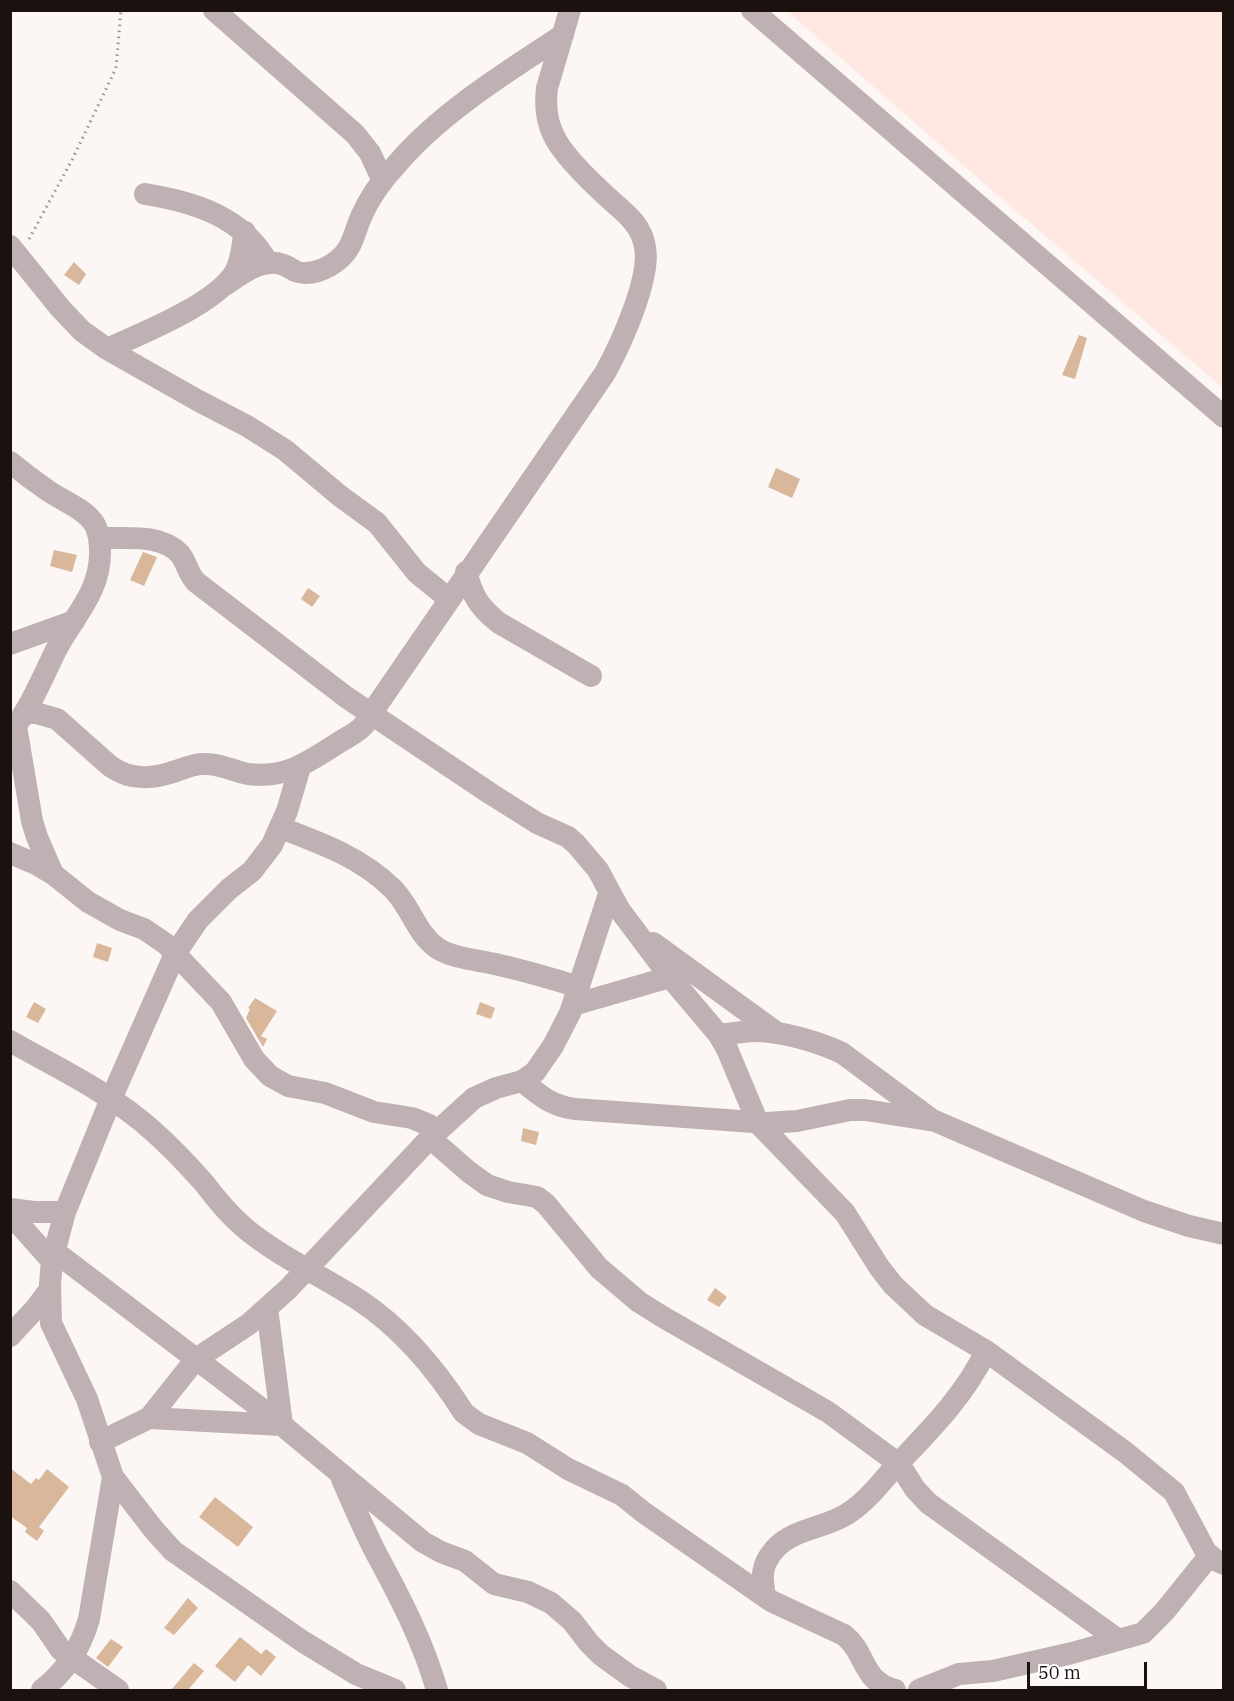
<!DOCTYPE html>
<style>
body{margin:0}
#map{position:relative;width:1234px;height:1701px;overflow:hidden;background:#fcf6f4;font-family:"IBM Plex Serif",serif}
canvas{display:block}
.frame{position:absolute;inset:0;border:12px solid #1b120f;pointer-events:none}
.scale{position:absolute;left:1027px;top:1662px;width:120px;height:27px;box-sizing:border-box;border:3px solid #1b120f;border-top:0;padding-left:8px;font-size:18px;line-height:21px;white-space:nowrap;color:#1b120f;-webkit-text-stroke:4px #fff;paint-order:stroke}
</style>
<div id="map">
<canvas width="1234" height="1701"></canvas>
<div class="frame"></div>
<div class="scale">50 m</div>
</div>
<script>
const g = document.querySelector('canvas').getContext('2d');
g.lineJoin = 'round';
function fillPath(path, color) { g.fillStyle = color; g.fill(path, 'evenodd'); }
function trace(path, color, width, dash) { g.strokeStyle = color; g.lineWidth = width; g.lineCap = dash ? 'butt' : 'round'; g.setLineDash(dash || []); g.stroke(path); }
fillPath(new Path2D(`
 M787,11H1223V388L995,193Z`), '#ffe8e2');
fillPath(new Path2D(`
 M74,262L86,274L79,285L64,275Z
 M1079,335L1087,338L1075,379L1062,375Z
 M776,468L800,479L792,498L768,487Z
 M54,550L77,555L72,572L50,566Z
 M143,552L157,557L144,586L130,580Z
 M308,588L320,596L312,607L301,599Z
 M97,943L112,948L108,962L93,957Z
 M255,998L277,1011L261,1036L267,1039L263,1047L246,1018L250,1009L248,1008Z
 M34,1002L46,1009L38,1023L26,1017Z
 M480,1002L495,1008L491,1019L476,1014Z
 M523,1128L539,1132L536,1145L521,1141Z
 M715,1288L727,1297L719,1307L707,1300Z
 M10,1468L31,1484L36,1478L39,1480L47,1469L69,1487L39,1527L44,1531L37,1541L25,1532L27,1528L10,1516Z
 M215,1497L253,1527L238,1547L199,1517Z
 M188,1598L198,1608L174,1635L164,1628Z
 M240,1637L261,1654L266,1649L276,1657L261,1676L248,1665L235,1682L215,1666Z
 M111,1639L123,1647L108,1667L96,1658Z
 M194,1663L204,1671L188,1690H171Z`), '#d8b79a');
trace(new Path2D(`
 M29,239L73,158L116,68L121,10`), '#97908d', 3, [1.5, 4.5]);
trace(new Path2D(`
 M214,10L355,134L370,153L383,181
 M752,10L1224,417
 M145,194C195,202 243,217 268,263
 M10,246L61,309L82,331L107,349L197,400L247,426L285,450L340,496L377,523L417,573L449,599
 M225,285C239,276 253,264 270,263C280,262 287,266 295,271C309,277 327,269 338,260C353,248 354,233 361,217C369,198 383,179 397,164C440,113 508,71 563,35
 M107,349C141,334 216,304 235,272C242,260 242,245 245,232
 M10,462C22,472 34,481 47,490C62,501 85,508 95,525C99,533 100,542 100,551C101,592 73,617 56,650C42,679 30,708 10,734
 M99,538C125,539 161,533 180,554C187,563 188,574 196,582L346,697L491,794L537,823L568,837L576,844L598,870L619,909L670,977L719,1035L727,1049L758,1123L845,1213L879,1267L893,1285L925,1315L986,1351L1125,1452L1174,1492L1206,1552L1217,1561L1224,1564
 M466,572C473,597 479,607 499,623L591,676
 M10,644L74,621
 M25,713H36L57,719L110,766C131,781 153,779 176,771C185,768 193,764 203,764C219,763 233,771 248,774C286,779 308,762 338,743C352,734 363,731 371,714L605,373C621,344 651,278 645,247C642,227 628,215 614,203C595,186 562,155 553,134C546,119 545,104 547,88L570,10
 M16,726L32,821L37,837L53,874
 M300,767L287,811L272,845L252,871L229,889L198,920L175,954L111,1099L65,1212L52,1261L50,1284L51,1323L87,1399L113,1477L154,1530L173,1551L302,1641L356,1674L395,1690
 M281,828C321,843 362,858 393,889C411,907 416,933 437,948C454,959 479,960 499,965C526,971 553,979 579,987
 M10,853L38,865L53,874L88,902L120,920L144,929L166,944L221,1002L254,1059L270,1076L288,1086L325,1093L374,1112L412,1118L429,1125L437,1132
 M653,943L777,1033
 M573,1005L670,977
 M719,1035C731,1034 744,1031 756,1031C781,1031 819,1042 842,1053L931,1119
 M10,1041C59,1069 111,1093 153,1131C171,1147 188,1165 204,1183C218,1201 229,1215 247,1230C282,1258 322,1276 359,1300C403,1329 436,1369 464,1413L479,1424L527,1443L568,1469L622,1495L643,1512L771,1601L844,1635C867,1653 861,1681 895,1690
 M522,1081C539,1095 552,1106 575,1109L767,1123L797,1121L850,1110H865L935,1121L1144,1211L1189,1226L1224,1234
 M430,1138L469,1172L487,1185L508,1192L537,1197L546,1204L599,1268L639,1302L663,1317L828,1412L899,1464L915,1489L928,1503L1117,1639
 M10,1209L34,1212H65
 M10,1214L52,1261
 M54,1251L271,1416L423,1542L441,1552L465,1561L494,1584L528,1592L551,1603L572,1621L589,1643L601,1655L630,1676L656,1690
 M10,1336L36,1308L50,1289
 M149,1418L282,1425L267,1308
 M100,1442L149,1418L196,1359L249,1324L288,1289L430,1138L474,1098L496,1088L522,1081L535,1072L553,1046L570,1013L609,894
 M342,1479C353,1504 364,1530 377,1555C401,1599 423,1642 437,1690
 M10,1591L41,1621L61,1650L118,1690
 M765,1597C762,1577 760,1567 774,1550C793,1528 824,1529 847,1514C865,1503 879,1485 893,1469C928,1432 964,1397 986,1351
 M42,1690C65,1672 81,1647 89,1619L113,1477
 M919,1690L959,1674L993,1671L1072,1653L1143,1633L1164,1612L1210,1555`), '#beb0b3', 22);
</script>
